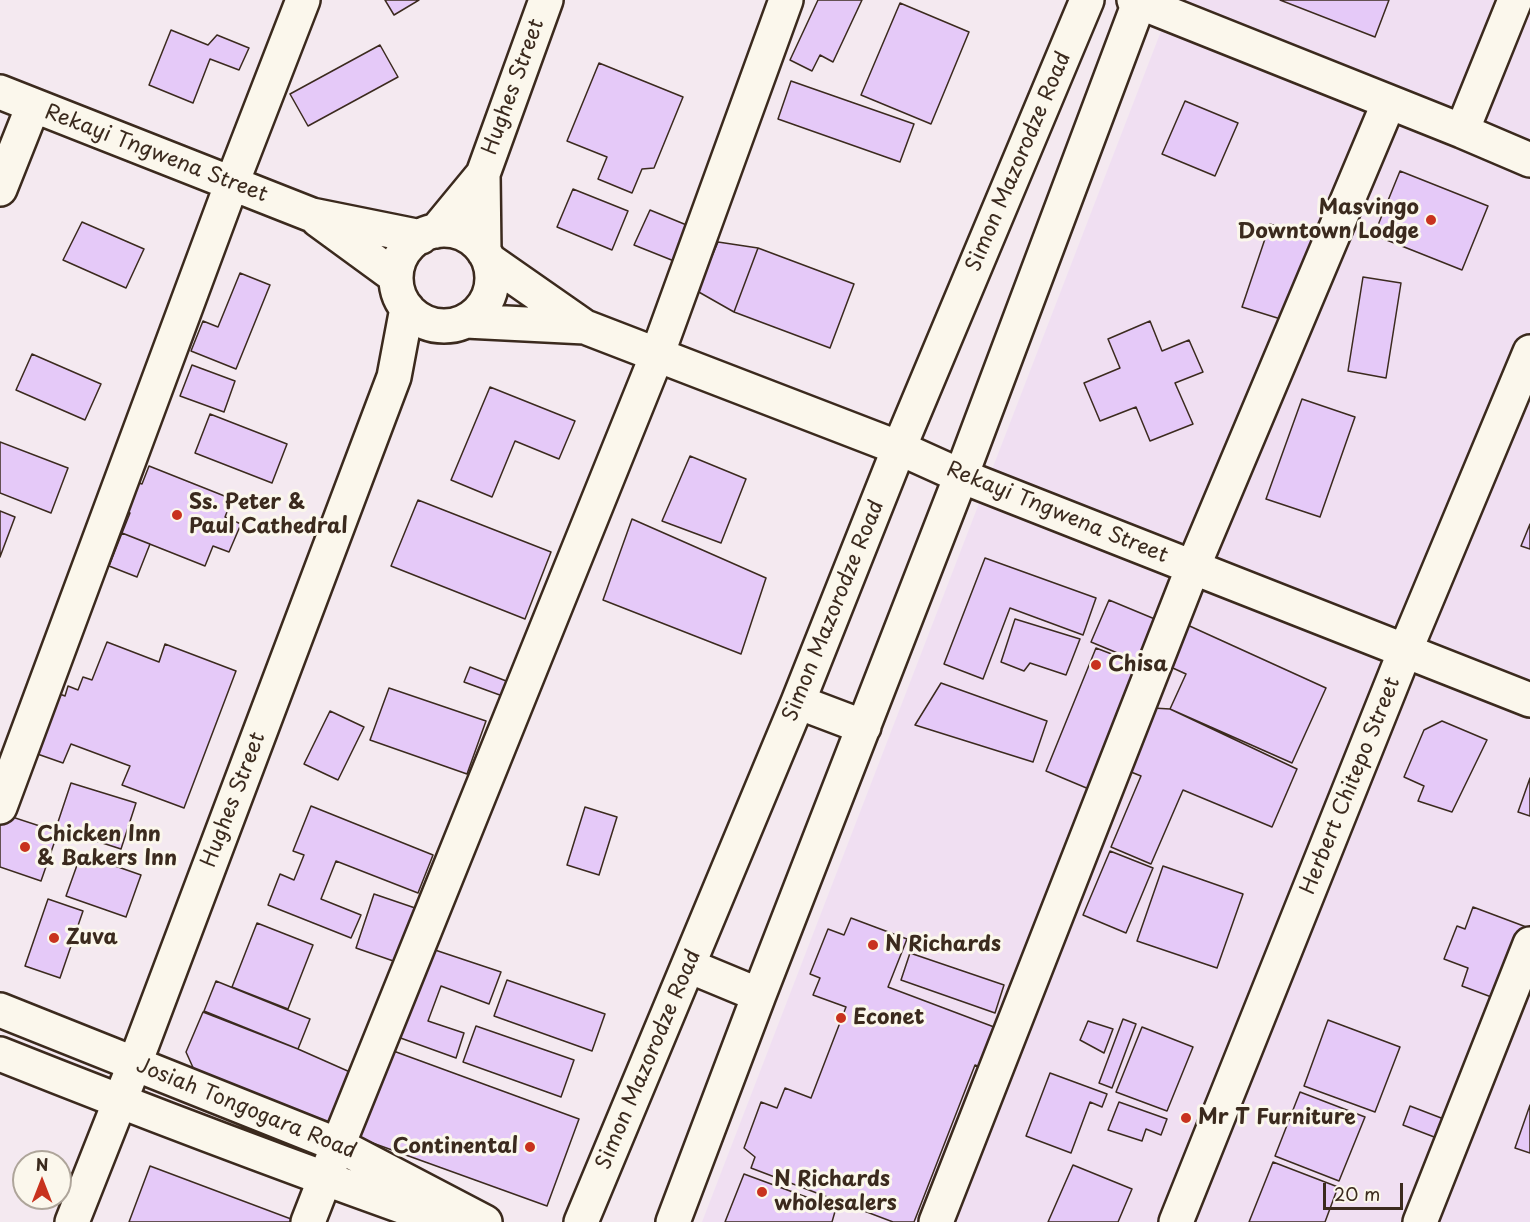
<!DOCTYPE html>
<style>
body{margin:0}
#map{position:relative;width:1530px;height:1222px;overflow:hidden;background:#f4e9f0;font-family:"Playpen Sans",sans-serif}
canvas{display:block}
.north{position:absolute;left:12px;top:1150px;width:60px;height:60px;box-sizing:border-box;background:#fbf7ec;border:2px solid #aea59a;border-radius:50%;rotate:0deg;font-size:16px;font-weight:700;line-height:24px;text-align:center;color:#3b2a1e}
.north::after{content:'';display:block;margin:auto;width:21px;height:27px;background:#c8321e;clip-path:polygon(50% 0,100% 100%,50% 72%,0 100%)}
.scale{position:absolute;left:1323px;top:1183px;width:80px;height:27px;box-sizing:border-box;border:3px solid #3b2a1e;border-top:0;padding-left:8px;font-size:18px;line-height:21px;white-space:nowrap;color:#3b2a1e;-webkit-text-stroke:4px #fbf7ec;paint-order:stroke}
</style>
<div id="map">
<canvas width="1530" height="1222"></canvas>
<div class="north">N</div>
<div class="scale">20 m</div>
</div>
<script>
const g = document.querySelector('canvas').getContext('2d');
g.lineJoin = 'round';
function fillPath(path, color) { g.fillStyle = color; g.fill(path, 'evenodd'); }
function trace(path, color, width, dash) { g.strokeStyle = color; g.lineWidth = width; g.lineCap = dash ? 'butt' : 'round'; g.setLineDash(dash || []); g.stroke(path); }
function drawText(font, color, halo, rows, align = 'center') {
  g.font = font + ' "Playpen Sans",sans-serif'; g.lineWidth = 6; g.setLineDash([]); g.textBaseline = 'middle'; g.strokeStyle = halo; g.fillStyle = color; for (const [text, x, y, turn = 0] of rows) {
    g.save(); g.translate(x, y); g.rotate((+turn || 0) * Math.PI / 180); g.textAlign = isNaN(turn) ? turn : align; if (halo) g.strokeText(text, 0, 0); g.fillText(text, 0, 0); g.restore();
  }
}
fillPath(new Path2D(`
 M1173,0H1530V1222H702Z`), '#f0dff2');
const building = new Path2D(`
 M385,0H419L394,15Z
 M818,0H862L833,62L820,55L812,71L790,60Z
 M1280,0H1389L1375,37Z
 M900,3L969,32L931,124L861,95Z
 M171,30L208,45L217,35L249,48L239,70L210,59L193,103L149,85Z
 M380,45L398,77L308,126L290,94Z
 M599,63L683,97L654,168L642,169L632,193L598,179L607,157L567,141Z
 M791,81L914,124L900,162L778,119Z
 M1185,101L1238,123L1215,176L1162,154Z
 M1400,171L1488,206L1462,270L1374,235Z
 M573,189L628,211L612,250L557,227Z
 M650,210L689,226L674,261L634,245Z
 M82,222L144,249L126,288L63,260Z
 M1270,224L1314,239L1287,321L1242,307Z
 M718,242L758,248L734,312L697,291Z
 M758,248L854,284L830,348L734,312Z
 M240,273L270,285L236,369L191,351L203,321L218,327Z
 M1363,277L1401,283L1386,378L1348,371Z
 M1150,321L1162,351L1189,340L1203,372L1175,383L1193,424L1150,441L1136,407L1100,421L1084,383L1120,368L1108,339Z
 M32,354L101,384L85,420L16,390Z
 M192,365L235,381L224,412L180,396Z
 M490,387L575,421L559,459L515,441L492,497L451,480Z
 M1302,399L1355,417L1320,517L1266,499Z
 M210,414L287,444L272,483L195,453Z
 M0,442L68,468L51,513L0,493Z
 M690,456L746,479L721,543L662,521Z
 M149,466L232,499L225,517L241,524L229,552L213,546L205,566L122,533L130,513L122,510L133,481L142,484Z
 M418,500L551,552L525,619L391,566Z
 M0,511L15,517L0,557Z
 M632,519L766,578L741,654L603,600Z
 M1530,524V549L1521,546Z
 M122,533L150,544L137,577L109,566Z
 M985,558L1096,598L1083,635L1010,608L983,679L944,664Z
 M1109,600L1162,622L1144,664L1091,642Z
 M1015,619L1080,639L1066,675L1030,663L1024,671L1001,662Z
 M1183,623L1326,688L1292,763L1170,709L1186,674L1164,664Z
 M107,642L159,662L165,644L236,671L184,808L122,785L130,766L71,744L63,763L26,750L49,690L65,696L68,686L78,690L83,677L92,680Z
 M1096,648L1148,668L1096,792L1046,771Z
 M470,667L514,684L508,698L464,682Z
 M941,683L1047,721L1033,762L915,725Z
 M389,688L486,721L467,774L370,740Z
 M1153,708L1170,709L1297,769L1272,827L1183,790L1151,864L1111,847L1141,776L1126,770Z
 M330,711L364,727L338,780L304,764Z
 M1442,721L1487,740L1452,812L1418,801L1424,786L1404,777L1424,730Z
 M1530,778V816L1518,812Z
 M71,783L136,803L121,849L56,828Z
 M311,806L433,855L418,893L336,861L321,899L361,915L351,938L268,905L280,874L294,880L304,855L293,851Z
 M585,807L617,817L599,875L567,865Z
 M0,813L58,832L41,881L0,867Z
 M1110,851L1153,868L1126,933L1083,915Z
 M81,854L141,875L126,917L66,896Z
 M1163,866L1243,894L1217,968L1137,941Z
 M374,894L421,910L402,964L356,948Z
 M48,899L83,911L60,978L25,966Z
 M1473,907L1529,928L1502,1001L1462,986L1468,968L1444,959L1457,926L1465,929Z
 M851,918L907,939L888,987L1002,1030L987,1070L975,1065L914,1222H893L751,1168L755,1157L744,1148L761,1102L777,1108L785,1088L811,1098L846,1007L813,995L820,978L810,974L828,929L844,935Z
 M257,923L313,945L288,1009L232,987Z
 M426,947L501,972L489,1004L441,986L428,1021L464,1033L456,1058L395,1036Z
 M910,953L1004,985L995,1013L901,980Z
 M507,980L605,1014L592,1051L494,1016Z
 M216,981L310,1019L298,1049L204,1011Z
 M203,1012L298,1049L359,1076L336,1130L195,1072L186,1052Z
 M1123,1019L1136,1024L1112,1088L1099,1083Z
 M1328,1020L1400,1047L1375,1112L1304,1086Z
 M1088,1021L1113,1029L1104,1053L1080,1040Z
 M476,1026L574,1060L561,1097L463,1062Z
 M1142,1027L1193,1047L1167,1111L1116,1092Z
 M388,1049L579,1119L547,1206L356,1137Z
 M1050,1073L1107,1094L1102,1107L1090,1102L1071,1153L1026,1136Z
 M1300,1092L1365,1117L1339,1181L1275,1156Z
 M1119,1102L1167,1119L1161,1135L1146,1129L1142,1141L1108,1130Z
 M1530,1105V1153L1515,1148Z
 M1410,1106L1449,1121L1442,1140L1403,1125Z
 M1273,1162L1338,1187L1325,1222H1249Z
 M1073,1165L1132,1189L1118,1222H1048Z
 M150,1166L299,1222H129Z
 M744,1174L836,1208L832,1222H725Z`);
fillPath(building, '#e5c9f8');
trace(building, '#3b2a1e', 1.5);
const minor = new Path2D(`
 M1134,0L1462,131L1530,160
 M0,92L312,215L421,237
 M1462,131L1515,0
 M483,174L484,252
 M0,189L33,106
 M318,220L396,277
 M396 278a48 48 0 1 1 96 0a48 48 0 1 1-96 0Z
 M436,231L483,174L546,0
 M489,260L585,327L899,448L961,476L1530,700
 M466,321L585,327
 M0,807L232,183L303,0
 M72,1222L135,1063L394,377L407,308
 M308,1222L338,1145L657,355L786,0
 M936,1222L1193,567L1389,102
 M1176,1222L1405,651L1530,352
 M1420,1222L1530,944`);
const highway = new Path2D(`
 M798,702L864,727
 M689,966L759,995
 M0,1010L338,1145L485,1222
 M0,1054C148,1113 296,1169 446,1222
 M581,1222L798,702L899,448L1087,0
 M673,1222L759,995L961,476L1140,0`);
trace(minor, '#3b2a1e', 38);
trace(highway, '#3b2a1e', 38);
trace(minor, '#fbf7ec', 33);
trace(highway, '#fbf7ec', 33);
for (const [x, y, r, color] of [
 [1431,220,6,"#c8321e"],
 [177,515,6,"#c8321e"],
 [1096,665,6,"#c8321e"],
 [25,847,6,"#c8321e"],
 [54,938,6,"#c8321e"],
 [873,945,6,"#c8321e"],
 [841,1018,6,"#c8321e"],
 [1186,1118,6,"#c8321e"],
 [530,1147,6,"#c8321e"],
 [762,1192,6,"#c8321e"]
]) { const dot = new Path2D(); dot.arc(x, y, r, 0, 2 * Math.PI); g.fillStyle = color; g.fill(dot); trace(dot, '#fbf7ec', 2); }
drawText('21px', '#3b2a1e', '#fbf7ec', [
 ["Hughes Street",514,87,-70],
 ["Rekayi Tngwena Street",156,154,21],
 ["Simon Mazorodze Road",1019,162,-67],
 ["Rekayi Tngwena Street",1057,513,22],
 ["Simon Mazorodze Road",834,611,-68],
 ["Herbert Chitepo Street",1351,786,-68],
 ["Hughes Street",234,800,-69],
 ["Simon Mazorodze Road",649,1060,-67],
 ["Josiah Tongogara Road",246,1109,22]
]);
drawText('bold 21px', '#3b2a1e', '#fbf7ec', [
 ["Masvingo",1419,208,"right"],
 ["Downtown Lodge",1419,232,"right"],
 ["Ss. Peter &",189,503],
 ["Paul Cathedral",189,527],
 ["Chisa",1108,665],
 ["Chicken Inn",37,835],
 ["& Bakers Inn",37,859],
 ["Zuva",66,938],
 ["N Richards",885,945],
 ["Econet",853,1018],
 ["Mr T Furniture",1198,1118],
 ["Continental",518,1147,"right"],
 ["N Richards",774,1180],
 ["wholesalers",774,1204]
], 'left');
</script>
